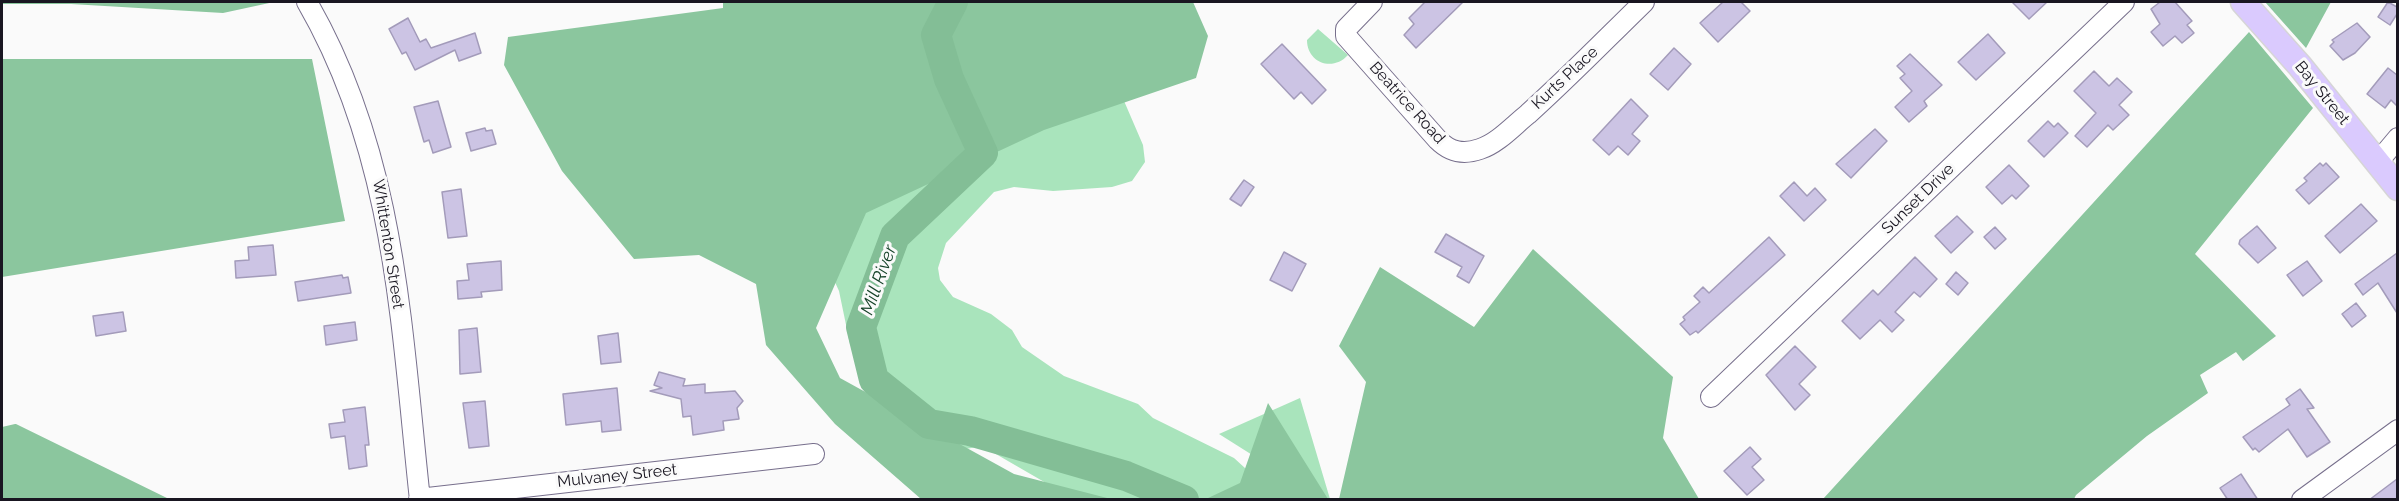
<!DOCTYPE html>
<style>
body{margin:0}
#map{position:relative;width:2399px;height:501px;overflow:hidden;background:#fafafa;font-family:Raleway,sans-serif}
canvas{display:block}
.frame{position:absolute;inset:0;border:3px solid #191621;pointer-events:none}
</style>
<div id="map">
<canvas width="2399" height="501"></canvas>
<div class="frame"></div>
</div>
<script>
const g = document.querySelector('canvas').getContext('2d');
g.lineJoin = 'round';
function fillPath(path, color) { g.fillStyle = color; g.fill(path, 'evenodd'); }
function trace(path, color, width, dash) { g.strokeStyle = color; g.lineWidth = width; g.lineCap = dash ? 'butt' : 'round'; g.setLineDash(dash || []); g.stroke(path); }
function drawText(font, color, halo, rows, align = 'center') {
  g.font = font + ' Raleway,sans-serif'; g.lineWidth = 6; g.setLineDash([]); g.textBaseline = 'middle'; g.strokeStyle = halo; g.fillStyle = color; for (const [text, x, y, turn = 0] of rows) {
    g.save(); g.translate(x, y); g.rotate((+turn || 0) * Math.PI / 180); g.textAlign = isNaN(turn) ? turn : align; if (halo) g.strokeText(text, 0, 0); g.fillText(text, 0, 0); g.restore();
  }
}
fillPath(new Path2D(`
 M1318,29L1348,55C1333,72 1307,63 1307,40Z
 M1115,80L1143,145L1145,162L1132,181L1112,187L1053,191L1014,187L994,192L946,243L938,268L940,280L953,297L991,314L1012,330L1022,347L1064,376L1138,404L1153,418L1234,458L1279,499H1087L1046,483L982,446L955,451L910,428L869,363L850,344L839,291L829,269L715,148Z
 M1300,398L1330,499H1322L1219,434Z`), '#a9e4bc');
fillPath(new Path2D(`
 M2,2H274L223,13L71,4H2Z
 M723,2H1193L1208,36L1196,78L1044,130L866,213L816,328L840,378L1014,474L1111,499H921L835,424L766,345L756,284L699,255L634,259L562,171L504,65L508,37L723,8Z
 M2265,2H2331L2306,48Z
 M2249,32L2313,108L2195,254L2276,336L2243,361L2236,352L2200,375L2208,393L2147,436L2076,495L2074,499H1823Z
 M2,59H312L345,221L2,277Z
 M1533,249L1673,377L1663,438L1699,499H1339L1366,382L1339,346L1380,267L1474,327Z
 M1268,403L1328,499H1206L1240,483Z
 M15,424H16L169,499H2V427Z`), '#8bc69e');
trace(new Path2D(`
 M953,2L936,35L949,79L983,153L895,236L861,327L874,380L929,424L970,431L1126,476L1184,500`), '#83be96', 30);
const building = new Path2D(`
 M1425,2H1463L1416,48L1404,35L1414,24L1409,18Z
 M1723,2H1741L1750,11L1718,42L1700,23Z
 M2012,2H2047L2029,19Z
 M2160,2H2175L2192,21L2187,25L2194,33L2182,43L2175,36L2163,46L2151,32L2160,24L2151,9Z
 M2388,2L2397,7V14L2390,25L2378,17Z
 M408,18L420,42L426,39L431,48L475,33L481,53L459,61L455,50L415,70L406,52L402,54L389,29Z
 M2357,23L2370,37L2355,53L2343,60L2330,46L2334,42L2332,40Z
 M1988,34L2005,53L1976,80L1958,62Z
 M1282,44L1326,90L1312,104L1301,92L1294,99L1261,64Z
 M1674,48L1691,64L1668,90L1650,74Z
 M1910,54L1942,85L1924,101L1927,106L1909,122L1895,107L1912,91L1900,78L1905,74L1897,66Z
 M2388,68L2397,75V106L2391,100L2385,108L2367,94Z
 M2094,71L2109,86L2117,78L2132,92L2119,105L2129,115L2113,130L2108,125L2087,147L2075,136L2096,113L2074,91Z
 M1631,99L1648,116L1632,134L1640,141L1628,155L1618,146L1609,155L1593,140Z
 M438,101L451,147L433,153L429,140L424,142L414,107Z
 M2048,121L2054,127L2058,123L2068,133L2044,157L2028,141Z
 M485,128L486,131L492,130L496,144L471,151L466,133Z
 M1875,129L1887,141L1851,178L1836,164Z
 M2320,163L2323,166L2326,163L2339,177L2309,204L2296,190L2307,181L2304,178Z
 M2009,165L2029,186L2016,199L2012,195L2002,204L1986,187Z
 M1244,180L1254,187L1241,206L1230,199Z
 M1794,182L1807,196L1815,188L1826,200L1804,221L1780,196Z
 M461,189L467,236L448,238L442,192Z
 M2361,204L2377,221L2340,253L2325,236Z
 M1957,216L1973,232L1951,253L1935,236Z
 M2257,226L2276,248L2258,263L2239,244L2240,240Z
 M1995,227L2006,239L1995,249L1984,237Z
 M1446,234L1484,256L1469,283L1457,276L1462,267L1435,252Z
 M1769,237L1785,255L1698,333L1696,331L1690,335L1680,324L1685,320L1683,317L1700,302L1694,296L1703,287L1709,293Z
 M273,245L276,275L236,278L235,261L249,260L248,247Z
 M1284,252L1306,264L1292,291L1270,280Z
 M2397,253V313L2378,283L2363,295L2355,284Z
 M1915,257L1937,279L1920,297L1914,292L1895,312L1904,320L1892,332L1880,320L1860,339L1842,321L1873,290L1878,295Z
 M501,261L502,290L481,292L482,297L458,299L457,281L469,280L467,264Z
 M2307,261L2322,281L2303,296L2287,275Z
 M1956,272L1968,283L1958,295L1946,284Z
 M342,275L343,278L348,277L351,293L298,301L295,282Z
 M2356,303L2366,316L2352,327L2342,314Z
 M123,312L126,331L96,336L93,316Z
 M355,322L357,340L326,345L324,326Z
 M477,328L481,372L460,374L459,330Z
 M618,333L621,362L601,364L598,336Z
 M1795,346L1816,367L1799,384L1810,395L1795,410L1766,375Z
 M659,372L685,379L683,386L705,384V393L735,391L743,401L737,408L739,419L723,421L724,430L693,435L691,416L683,417L681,399L650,391L662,388L654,385Z
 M617,388L621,430L602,432L601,421L566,425L563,394Z
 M2300,389L2314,408L2307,409L2330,442L2307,457L2288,429L2259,452L2255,448L2253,450L2243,437L2290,405L2286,399Z
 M485,401L489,446L469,448L463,403Z
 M365,407L369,445H365L367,466L349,469L345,436L331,438L329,424L345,422L343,410Z
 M1750,447L1761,459L1752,467L1764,480L1747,495L1724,471Z
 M2241,474L2258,500H2228L2220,488Z
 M2397,479V500H2369Z`);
fillPath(building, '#ccc4e4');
trace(building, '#a39bba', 1.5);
const minor = new Path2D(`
 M307,2C396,156 401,326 420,500
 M1372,2L1346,29V36L1438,140C1450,152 1463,155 1480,149C1498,143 1513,126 1528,114C1568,78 1606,39 1644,2
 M2377,163L2398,138
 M1711,397L2124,2
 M419,499L814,454
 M2302,500L2398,430`);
const major = new Path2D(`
 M2243,2L2300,66L2398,188`);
trace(minor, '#776f8c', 22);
trace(major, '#d6d5d7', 27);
trace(minor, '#fff', 20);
trace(major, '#dacafe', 24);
drawText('16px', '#191621', '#fafafa', [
 ["Kurts Place",1565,78,-43],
 ["Bay Street",2322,93,51],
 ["Beatrice Road",1407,103,48],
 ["Sunset Drive",1918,199,-44],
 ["Whittenton Street",388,244,81],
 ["Mulvaney Street",617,476,-6]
]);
drawText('italic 18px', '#164329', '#fafafa', [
 ["Mill River",879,280,-70]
]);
</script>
